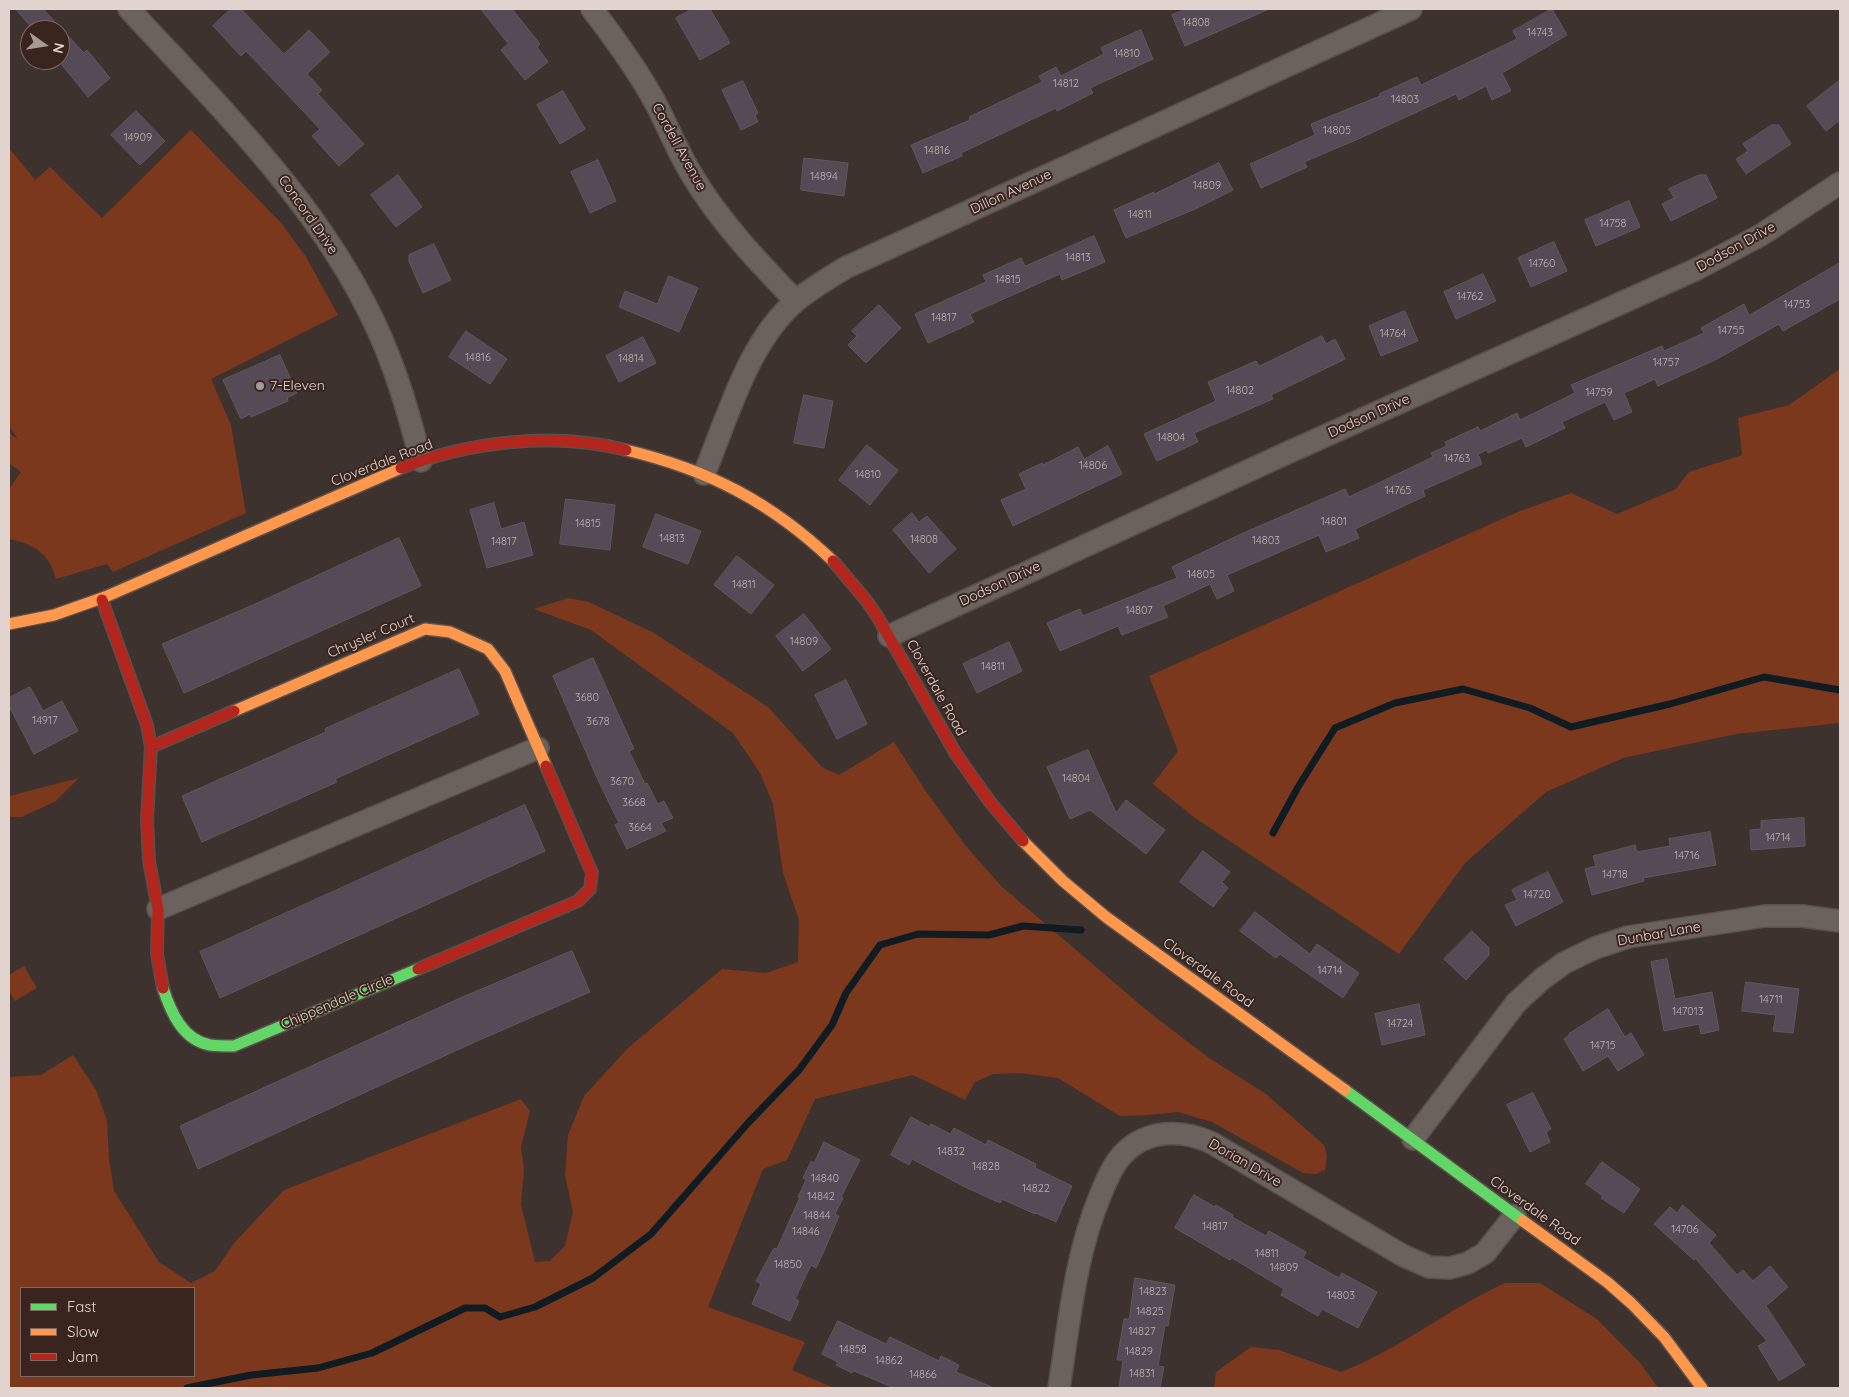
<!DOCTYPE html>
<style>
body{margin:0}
#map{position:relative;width:1849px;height:1397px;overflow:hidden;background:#3e322e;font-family:Quicksand,sans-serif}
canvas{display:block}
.frame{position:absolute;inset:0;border:10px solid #e1d4cf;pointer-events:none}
.legend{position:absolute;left:20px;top:1287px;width:175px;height:90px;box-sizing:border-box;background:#39251e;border:1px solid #7c6b65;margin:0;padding:6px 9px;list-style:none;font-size:15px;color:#e1d4cf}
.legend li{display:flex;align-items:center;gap:10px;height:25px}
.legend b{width:25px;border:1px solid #7c6b65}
.north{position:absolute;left:20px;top:20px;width:50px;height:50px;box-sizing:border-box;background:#39251e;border:1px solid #7c6b65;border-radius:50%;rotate:103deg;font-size:14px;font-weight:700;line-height:20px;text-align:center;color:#e1d4cf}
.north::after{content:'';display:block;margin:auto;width:18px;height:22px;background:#a89b97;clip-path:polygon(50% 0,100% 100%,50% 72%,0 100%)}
</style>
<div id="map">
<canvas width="1849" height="1397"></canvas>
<div class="frame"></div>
<ul class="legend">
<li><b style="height:6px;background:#63d668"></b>Fast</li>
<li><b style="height:6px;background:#ff974d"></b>Slow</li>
<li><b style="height:6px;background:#b3261e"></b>Jam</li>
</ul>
<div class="north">N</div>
</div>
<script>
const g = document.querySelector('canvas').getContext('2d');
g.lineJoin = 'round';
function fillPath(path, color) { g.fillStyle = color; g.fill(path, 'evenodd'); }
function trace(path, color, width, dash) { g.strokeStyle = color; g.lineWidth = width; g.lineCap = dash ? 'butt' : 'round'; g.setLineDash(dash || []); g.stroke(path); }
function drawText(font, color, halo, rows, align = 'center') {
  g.font = font + ' Quicksand,sans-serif'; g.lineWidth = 4; g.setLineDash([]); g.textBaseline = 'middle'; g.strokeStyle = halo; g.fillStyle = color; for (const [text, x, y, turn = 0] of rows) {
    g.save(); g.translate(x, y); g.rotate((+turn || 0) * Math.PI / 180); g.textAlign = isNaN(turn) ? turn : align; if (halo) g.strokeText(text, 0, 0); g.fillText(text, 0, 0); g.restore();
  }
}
fillPath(new Path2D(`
 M191,130L282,224L306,257L338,315L211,379L231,425L246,513L113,572L107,564L56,579C49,553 34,544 9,539V489L21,472L9,463V433L18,439L9,426V148L35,180L50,167L102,218Z
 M1840,369V723L1736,734L1623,758L1546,792L1465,863L1399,954L1195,818L1153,784L1178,751L1149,676L1520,511L1571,493L1617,514L1676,489L1689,472L1742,455L1738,418L1789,405Z
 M568,598L589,602L654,633L768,707L822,767L839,775L894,742L925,790L965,845L1001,886L1150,1013L1209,1058L1266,1094L1324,1145L1327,1156L1325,1170L1316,1174L1303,1173L1212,1122L1178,1112L1149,1115L1120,1116L1058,1078L1020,1073L993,1074L975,1082L965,1100L913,1075L815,1099L787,1160L763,1169L708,1307L805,1342L792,1370L834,1388H9V1077L41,1075L73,1055L96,1090L107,1120L109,1159L114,1191L159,1262L191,1283L215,1271L235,1242L284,1190L521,1099L530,1111L521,1147L524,1169L521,1205L535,1262L550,1261L565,1246L573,1212L565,1175L568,1135L584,1096L628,1048L722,969L766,973L798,962L799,920L783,873L773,804L760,773L733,733L591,630L534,609ZM21,1288H194V1376H21Z
 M79,778L56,801L22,817H9V796Z
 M24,966L37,988L15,1001L9,991V975Z
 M1505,1283H1540L1597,1319L1641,1364L1658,1388H1214L1216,1372L1251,1347L1279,1350L1341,1372C1400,1349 1448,1309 1505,1283Z`), '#7b381d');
trace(new Path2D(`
 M1273,833L1298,787L1335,728L1395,703L1463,689L1530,708L1571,727L1670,704L1764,677L1840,690
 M187,1388L251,1375L318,1368L372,1353L465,1308H485L500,1317L535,1307L593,1278L651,1234L748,1123L799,1070L832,1025L846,993L880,945L918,934L989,935L1023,926L1081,930`), '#101c22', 7);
const building = new Path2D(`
 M16,9H43L84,53L87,50L110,78L88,97L58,60H60V30H34Z
 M231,9H241L284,54L309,30L330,52L307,74L322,90L318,94L364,144L339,166L312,136L320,129L246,51L241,56L213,26Z
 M481,9H512L540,44L537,47L548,62L525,80L501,50L508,44Z
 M693,9H710L730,43L700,60L676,18Z
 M1187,9H1269L1185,46L1172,15Z
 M1552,9L1567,35L1502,73L1511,91L1492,100L1486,86L1459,100L1456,94L1356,140L1304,162L1307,167L1261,188L1250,164L1315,135L1311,124L1380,96L1379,94L1417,77L1421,85L1517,39L1513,31Z
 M1141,30L1153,59L1090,88L1093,93L1057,111L1056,108L961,153L962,156L923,173L911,145L970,120L969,117L1042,82L1039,76L1056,67L1061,76L1104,54L1101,48Z
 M1840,80V120L1826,131L1807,106Z
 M743,81L758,113L755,115L758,122L741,130L722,90Z
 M563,91L585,129L560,144L537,105Z
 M136,111L165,141L140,165L111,135Z
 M1772,125H1779L1791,144L1746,174L1736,159L1748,151L1743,144Z
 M804,158L848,163L844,196L801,190Z
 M598,160L616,201L590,213L571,172Z
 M1219,163L1233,190L1195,209L1126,238L1114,210L1154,192V194Z
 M398,175L422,207L396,227L371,195Z
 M1699,175H1706L1717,198L1671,221L1662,204L1674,198L1669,189Z
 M1629,201L1640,227L1596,246L1585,220Z
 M1094,236L1105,262L1062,280L1060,274L970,314L974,322L928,343L915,314L986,282L983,275L1021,258L1025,266Z
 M1554,242L1567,271L1531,287L1518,258Z
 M434,244L451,280L423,293L409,262V255Z
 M1840,263V299L1783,331L1779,324L1715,360L1658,386L1655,379L1624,393L1632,412L1614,420L1605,402L1562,422L1565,428L1526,447L1522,438L1488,453L1487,450L1478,454L1482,464L1423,490L1425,496L1355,529L1359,538L1326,552L1319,535L1227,575L1234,591L1217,599L1210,584L1163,606L1168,617L1122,635L1118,626L1060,651L1047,623L1080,609L1083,616L1177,578L1172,567L1241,534L1345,489L1349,497L1433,457L1431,453L1447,446L1445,442L1478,427L1480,431L1517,413L1520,420L1575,393L1571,385L1662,346L1664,351L1704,333L1701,328L1744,304L1749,315Z
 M1483,274L1496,301L1456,319L1444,292Z
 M669,276L698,288L679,332L619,307L625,291L657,304Z
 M879,305L901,328L866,363L848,345L857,336L852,331Z
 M1405,311L1418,341L1381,356L1369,326Z
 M466,331L507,359L490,384L449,357Z
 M1322,336L1326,344L1335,339L1345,359L1271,395L1273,399L1194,433L1198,442L1157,461L1144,434L1216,401L1208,382L1256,361L1259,366Z
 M643,337L656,363L619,382L606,356Z
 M280,355L297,393L287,398L288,401L251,417L250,414L241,419L223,380Z
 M804,395L833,401L824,448L794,443Z
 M867,445L898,470L870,505L839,480Z
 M1108,446L1122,474L1013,526L1001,500L1026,489L1019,474L1042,463L1043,465L1078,447L1084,459Z
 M566,499L615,505L610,550L560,544Z
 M494,503L501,529L524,522L533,555L487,568L470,510Z
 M912,513L919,522L927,516L956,549L929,573L893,530Z
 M656,514L701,531L688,564L643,547Z
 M399,538L421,586L184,693L162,644L253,605Z
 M737,556L774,585L751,614L714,585Z
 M804,614L831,649L803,671L776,636Z
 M1009,642L1022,671L977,693L963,664Z
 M593,658L634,749L629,751L645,784L647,783L658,804L664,801L673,818L661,823L666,831L627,849L615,825L619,823L598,780L553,676Z
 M459,669L479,714L335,779L337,782L202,842L182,796L326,732L325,729Z
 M846,680L867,724L837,739L815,695Z
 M30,687L43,711L62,701L78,731L34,754L9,706V698Z
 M1088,750L1116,813L1126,800L1165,830L1146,854L1090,810L1070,819L1047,767Z
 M525,805L545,851L220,998L200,952Z
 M1804,818L1805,846L1751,850L1750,830L1761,829V821Z
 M1710,832L1716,865L1643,878L1644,881L1592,895L1585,869L1596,866L1593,856L1635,845L1637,852L1670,846L1669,839Z
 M1203,851L1230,872L1222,882L1228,888L1213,907L1180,882Z
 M1548,872L1563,902L1516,926L1505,905L1517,900L1512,890Z
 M1255,912L1310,954L1317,944L1359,973L1343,998L1280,954L1276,958L1240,931Z
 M1472,931L1489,948V955L1466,980L1444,959Z
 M572,951L590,992L477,1041L198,1169L180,1126L458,999Z
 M1667,959L1675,999L1712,992L1719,1030L1701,1034L1699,1024L1664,1031L1651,962Z
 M1746,982L1799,989L1793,1033L1773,1031L1776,1015L1742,1011Z
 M1419,1004L1425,1035L1382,1045L1375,1014Z
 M1608,1009L1625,1037L1631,1033L1644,1055L1618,1071L1608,1056L1583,1071L1564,1039L1569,1035V1034Z
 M1533,1093L1551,1129L1546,1132L1550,1142L1530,1152L1507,1105Z
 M911,1117L930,1127L931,1124L950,1134L954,1128L986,1145L988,1140L1036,1164L1035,1168L1072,1186L1056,1222L1036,1213L1035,1214L1002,1199L1000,1203L965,1187L912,1159L909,1165L891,1155Z
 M824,1142L860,1160L841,1197L843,1198L835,1214L839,1216L824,1251L816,1268L811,1265L795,1299L799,1301L790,1321L752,1304L761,1284L756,1281L774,1248L777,1249L800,1197H798L806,1180L803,1178L811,1161L814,1163Z
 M1602,1162L1640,1189L1624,1213L1601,1198L1603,1196L1586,1184Z
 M1194,1195L1215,1207L1216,1205L1233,1215L1232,1217L1266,1236L1269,1231L1306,1252L1303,1258L1339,1278L1342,1273L1377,1292L1358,1328L1322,1309L1318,1316L1281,1295L1284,1289L1232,1258L1230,1260L1175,1228Z
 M1683,1205L1716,1235L1709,1243L1737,1275L1743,1270L1753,1281L1770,1266L1788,1287L1766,1306L1805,1365L1779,1381L1758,1346L1767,1341L1695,1258L1694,1260L1654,1224L1670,1207L1677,1213Z
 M1135,1278L1175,1285L1168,1326L1165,1325L1158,1366L1164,1367L1160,1388H1119L1123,1360H1117L1124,1319H1129Z
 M838,1321L886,1344L890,1337L939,1361L941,1356L959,1365L956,1372L994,1388H894L854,1371L852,1373L836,1365L838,1362L822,1354Z`);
fillPath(building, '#564a56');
trace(building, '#60585a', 1);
const street = new Path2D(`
 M129,9C219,107 318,202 375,324C396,368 409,415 421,461
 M592,9C615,39 638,70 656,104C668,127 678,152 692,175C720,222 758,262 796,301
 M704,474C728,417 748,341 797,300C812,288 829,278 845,268L1411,9
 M889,636L1287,453L1697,269L1761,235L1840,183
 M158,909L538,748
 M1413,1139L1516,1003L1542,979L1564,963L1595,948L1628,937L1765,916H1802L1840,921
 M1059,1388C1069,1324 1075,1256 1100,1196C1106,1181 1113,1164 1124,1153C1148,1129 1182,1129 1212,1143L1402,1255L1429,1267L1450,1268L1468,1263L1485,1253L1515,1215`);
const fast = new Path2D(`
 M163,988C171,1013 183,1040 210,1045C218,1046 226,1046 234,1046L418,969
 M1345,1090L1523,1221`);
const slow = new Path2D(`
 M626,450C709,470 771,502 833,561
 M9,624L54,615L105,597L401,468
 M234,711L425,629L450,632L488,649L505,671L546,766
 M1023,841L1063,881L1106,917L1345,1090
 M1523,1221L1607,1282L1631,1303L1664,1337L1702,1388`);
const jam = new Path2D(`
 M401,468C471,441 553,432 626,450
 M833,561L866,600L877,616L956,754L990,802L1023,841
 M102,600L147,725L151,747L147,819L149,861L158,909L157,954L163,988
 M151,747L234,711
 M418,969L578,901L590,889L592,873L546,766`);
trace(street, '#594f4c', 24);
trace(fast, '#594f4c', 14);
trace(slow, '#594f4c', 14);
trace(jam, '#594f4c', 14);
trace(street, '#6b625e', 21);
trace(fast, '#63d668', 11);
trace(slow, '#ff974d', 11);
trace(jam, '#b3261e', 11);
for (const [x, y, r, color] of [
 [260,386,5,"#a89b97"]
]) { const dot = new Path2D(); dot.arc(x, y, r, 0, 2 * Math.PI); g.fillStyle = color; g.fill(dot); trace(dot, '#39251e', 2); }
drawText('11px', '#beb2b1', null, [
 ["14808",1196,23],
 ["14743",1540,33],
 ["14810",1127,54],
 ["14812",1066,84],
 ["14803",1405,100],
 ["14805",1337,131],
 ["14909",138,138],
 ["14816",937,151],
 ["14894",824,177],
 ["14809",1207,186],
 ["14811",1140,215],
 ["14758",1613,224],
 ["14813",1078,258],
 ["14760",1542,264],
 ["14815",1008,280],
 ["14762",1470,297],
 ["14753",1797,305],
 ["14817",944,318],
 ["14755",1731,331],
 ["14764",1393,334],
 ["14816",478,358],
 ["14814",631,359],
 ["14757",1666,363],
 ["14802",1240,391],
 ["14759",1599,393],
 ["14804",1171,438],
 ["14763",1457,459],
 ["14806",1093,466],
 ["14810",868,475],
 ["14765",1398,491],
 ["14801",1334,522],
 ["14815",588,524],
 ["14813",672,539],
 ["14808",924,540],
 ["14803",1266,541],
 ["14817",504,542],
 ["14805",1201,575],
 ["14811",744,585],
 ["14807",1139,611],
 ["14809",804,642],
 ["14811",993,667],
 ["3680",587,698],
 ["14917",45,721],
 ["3678",598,722],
 ["14804",1076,779],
 ["3670",622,782],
 ["3668",634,803],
 ["3664",640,828],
 ["14714",1778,838],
 ["14716",1687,856],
 ["14718",1615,875],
 ["14720",1537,895],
 ["14714",1330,971],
 ["14711",1771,1000],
 ["147013",1688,1012],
 ["14724",1400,1024],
 ["14715",1603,1046],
 ["14832",951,1152],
 ["14828",986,1167],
 ["14840",825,1179],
 ["14822",1036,1189],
 ["14842",821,1197],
 ["14844",817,1216],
 ["14817",1215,1227],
 ["14706",1685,1230],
 ["14846",806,1232],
 ["14811",1267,1254],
 ["14850",788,1265],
 ["14809",1284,1268],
 ["14823",1153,1292],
 ["14803",1341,1296],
 ["14825",1150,1312],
 ["14827",1142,1332],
 ["14858",853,1350],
 ["14829",1139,1352],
 ["14862",889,1361],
 ["14831",1142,1374],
 ["14866",923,1375]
]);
drawText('14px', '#e1d4cf', '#39251e', [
 ["Cordell Avenue",679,147,61],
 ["Dillon Avenue",1011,192,-25],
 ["Concord Drive",308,215,55],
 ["Dodson Drive",1736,247,-29],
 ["Dodson Drive",1369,416,-24],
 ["Cloverdale Road",382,463,-21],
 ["Dodson Drive",1000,584,-25],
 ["Chrysler Court",371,636,-23],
 ["Cloverdale Road",936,688,61],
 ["Dunbar Lane",1659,934,-10],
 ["Cloverdale Road",1208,973,36],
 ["Chippendale Circle",337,1002,-23],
 ["Dorian Drive",1245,1163,30],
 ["Cloverdale Road",1535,1211,36]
]);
drawText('14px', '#e1d4cf', '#39251e', [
 ["7-Eleven",270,386]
], 'left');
</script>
